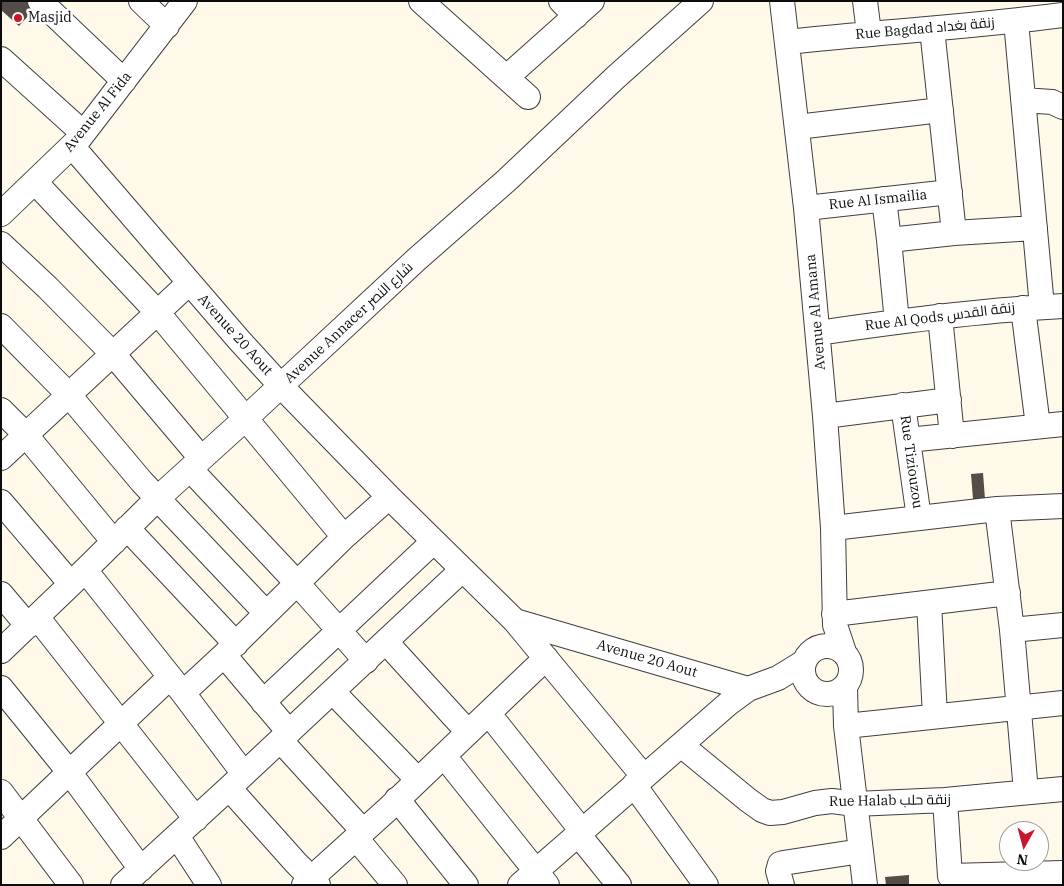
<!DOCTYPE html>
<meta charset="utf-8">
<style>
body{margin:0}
#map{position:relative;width:1064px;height:886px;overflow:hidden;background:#fff9ea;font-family:"IBM Plex Serif",serif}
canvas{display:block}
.frame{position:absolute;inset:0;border:2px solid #0c0c0c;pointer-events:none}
.north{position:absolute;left:999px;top:821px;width:50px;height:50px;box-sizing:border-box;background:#fff;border:1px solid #9e9e9e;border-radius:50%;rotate:187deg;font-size:14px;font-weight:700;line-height:20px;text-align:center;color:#0c0c0c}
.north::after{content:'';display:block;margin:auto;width:18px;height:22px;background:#c9162c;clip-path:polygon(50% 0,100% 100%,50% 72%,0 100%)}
</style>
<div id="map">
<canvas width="1064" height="886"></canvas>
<div class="frame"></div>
<div class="north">N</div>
</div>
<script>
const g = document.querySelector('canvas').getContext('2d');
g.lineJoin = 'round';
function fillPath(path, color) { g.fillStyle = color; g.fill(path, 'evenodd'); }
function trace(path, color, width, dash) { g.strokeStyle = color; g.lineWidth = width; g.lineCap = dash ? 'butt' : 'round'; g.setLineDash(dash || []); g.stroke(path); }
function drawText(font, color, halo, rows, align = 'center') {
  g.font = font + ' "IBM Plex Serif",Cairo,serif'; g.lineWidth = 5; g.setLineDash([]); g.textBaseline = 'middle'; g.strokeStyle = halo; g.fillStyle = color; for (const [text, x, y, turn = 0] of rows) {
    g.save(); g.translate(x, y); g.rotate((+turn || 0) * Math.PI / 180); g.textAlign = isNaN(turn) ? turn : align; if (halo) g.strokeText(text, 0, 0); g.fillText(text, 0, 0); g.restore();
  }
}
fillPath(new Path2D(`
 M1,1H38L40,3L19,26L1,10Z
 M983,473L985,499H973L971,474Z
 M909,875V885H886L885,877Z`), '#554c47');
const minor = new Path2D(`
 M40,1L124,81
 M141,1L167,26
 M421,1L528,97
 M561,1L576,16
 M782,1L806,208L825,416L833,528L835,625L844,652
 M865,1L869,33
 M1016,21L1042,307
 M787,42C879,32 971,27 1063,15
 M1,59L83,133
 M507,77L592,1
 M1023,100L1052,102L1063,107
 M797,127L941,110
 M72,146L239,340L281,386L389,497L515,621L644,777
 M35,182L157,312L344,537
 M884,199L889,240
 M806,208L950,192
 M1,214L79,139L185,1
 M954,233L1035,228
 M1,244L48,288L113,354L201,458
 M1023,308L1038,426
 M940,316L952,436
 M897,322L889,240L954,233L932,29
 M1,326L68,394L142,482L266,613
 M818,333C899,321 981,310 1063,306
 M903,405L919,518
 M1,410L25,434L114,542
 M825,416L949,400
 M908,440L1063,424
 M1,458L189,283
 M190,469L297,583L366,661
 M1,502L71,584
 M997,509L1012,630L1026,792
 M127,528L236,644
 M833,528L997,509L1063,506
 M85,570L183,693L244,774
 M1,594L28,626
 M929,603L935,716
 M834,614L1008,593
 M37,617L196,819
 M515,621L748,689L778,678L804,662
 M1012,630L1063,625
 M386,642L468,732
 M803 670a24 24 0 1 1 48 0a24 24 0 1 1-48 0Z
 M1,651L71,584L158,498L245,419L417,259L507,180L616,77L701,1
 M845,687L846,726L865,885
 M1,688L70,773L141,869
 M333,692L418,780
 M183,693L224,655
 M263,702L433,542
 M489,714L582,831
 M846,726L1063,703
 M289,732L224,655L344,537L389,497
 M281,741L363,831
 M681,745L748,800L762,810L770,813L783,812L815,803L832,801L855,804L945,800L1063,789
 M444,756L547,885
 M634,785L706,885
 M229,788L296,863L318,885
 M1,792L71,885
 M397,799L466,885
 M945,800L950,876L958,885
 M578,834L619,885
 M177,836L209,885
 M1,837L170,677
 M356,838L395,885
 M950,876L1063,873
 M123,885L229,788L462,570
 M304,885L388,809L546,658
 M520,885L729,703L748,689
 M782,885L778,871L780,864L783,863L861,851`);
trace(minor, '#3f3f3f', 26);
trace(minor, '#fff', 24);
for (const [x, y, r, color] of [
 [18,18,5,"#c9162c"]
]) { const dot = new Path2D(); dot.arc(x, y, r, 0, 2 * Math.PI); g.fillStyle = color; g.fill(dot); trace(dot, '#fff', 2); }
drawText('14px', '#0c0c0c', '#fff', [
 ["Masjid",28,18]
], 'left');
drawText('14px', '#0c0c0c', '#fff', [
 ["Rue Bagdad زنقة بغداد",925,29,-5],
 ["Avenue Al Fida",98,112,-51],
 ["Rue Al Ismailia",878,200,-6],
 ["Avenue Al Amana",816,312,-95],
 ["Rue Al Qods زنقة القدس",940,317,-7],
 ["Avenue Annacer شارع النصر",349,323,-43],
 ["Avenue 20 Aout",235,335,48],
 ["Rue Tiziouzou",911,462,82],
 ["Avenue 20 Aout",647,659,16],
 ["Rue Halab زنقة حلب",890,801,-1]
]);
</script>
